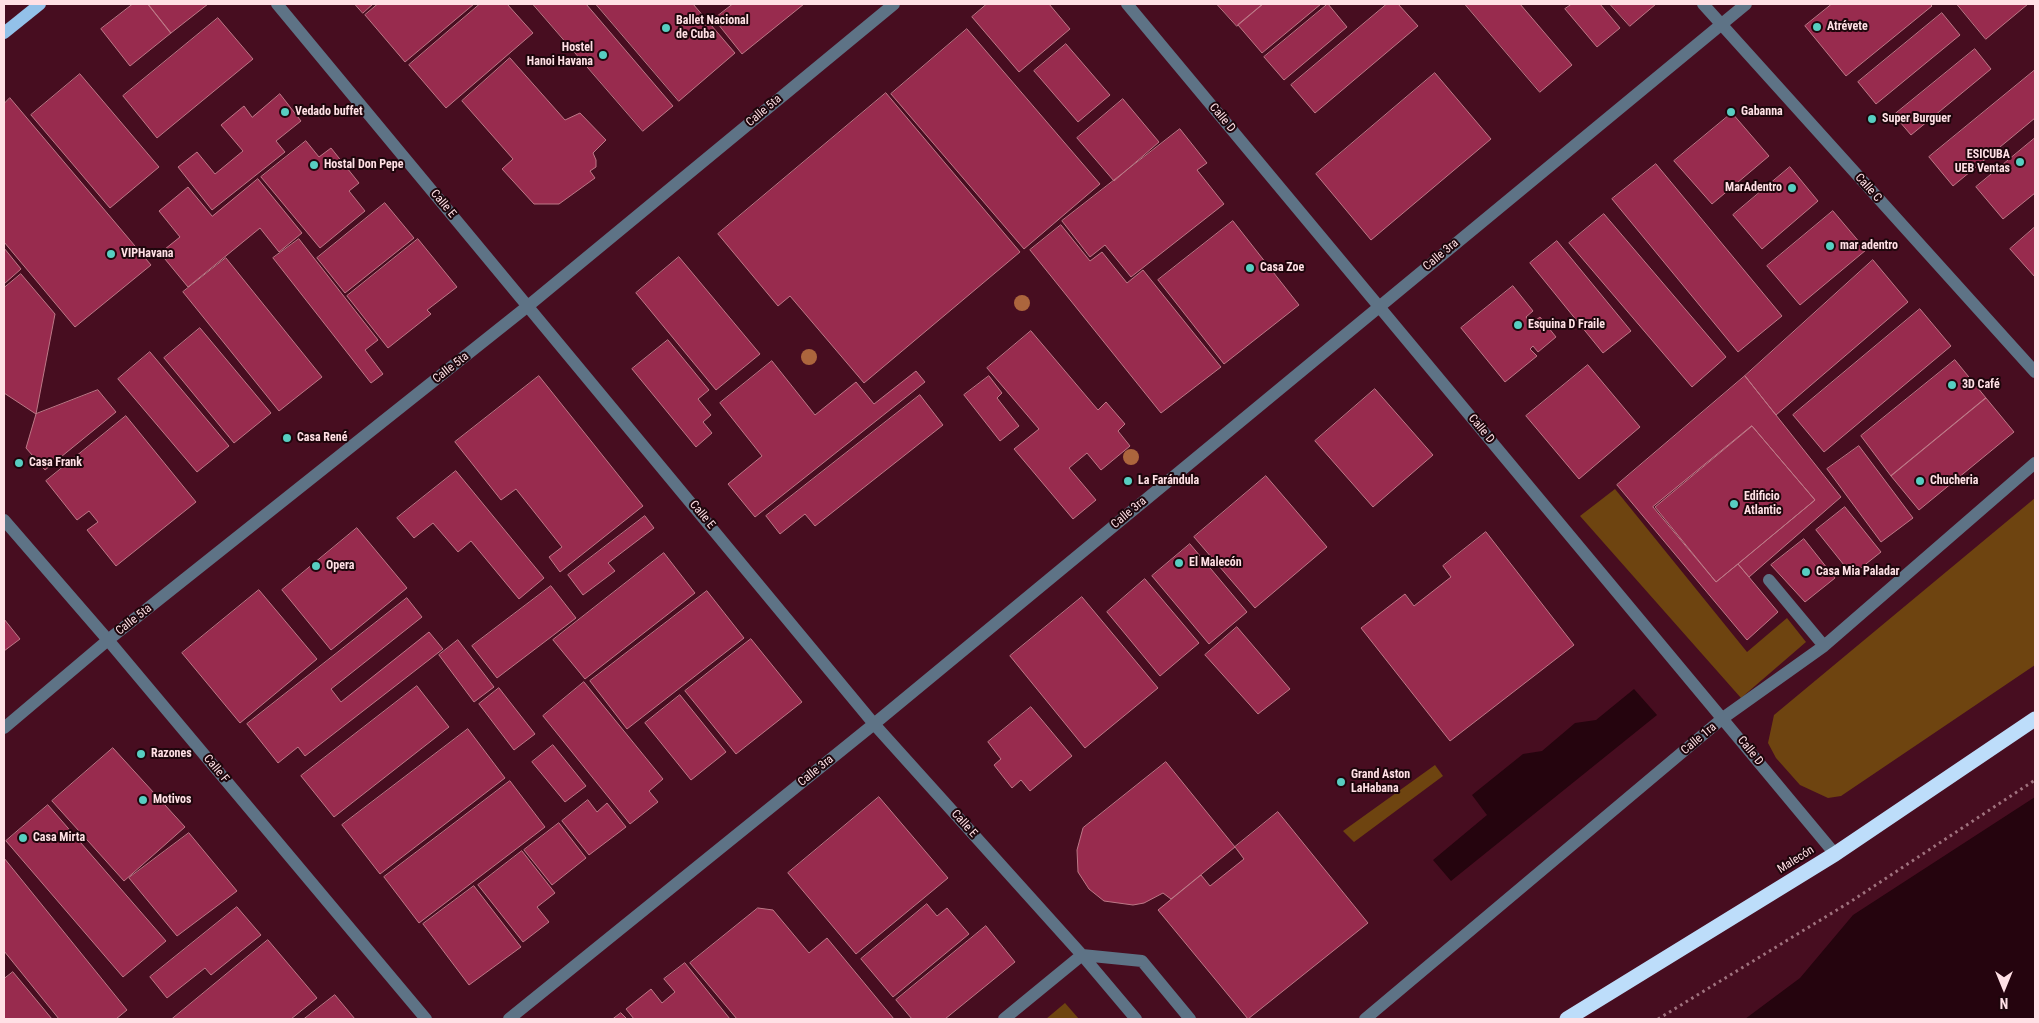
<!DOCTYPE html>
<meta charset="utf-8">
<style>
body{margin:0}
#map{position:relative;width:2039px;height:1023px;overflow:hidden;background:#470d20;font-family:"Roboto Condensed",sans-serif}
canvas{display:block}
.frame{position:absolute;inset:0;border:5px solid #ffe0e5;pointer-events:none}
.north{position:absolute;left:1979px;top:963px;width:50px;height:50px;-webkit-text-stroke:4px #1e060c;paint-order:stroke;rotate:180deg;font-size:14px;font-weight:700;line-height:20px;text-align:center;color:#ffe0e5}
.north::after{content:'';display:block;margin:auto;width:18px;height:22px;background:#ffe0e5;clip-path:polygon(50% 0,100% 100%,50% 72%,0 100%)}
</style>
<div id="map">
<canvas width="2039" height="1023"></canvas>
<div class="frame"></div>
<div class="north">N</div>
</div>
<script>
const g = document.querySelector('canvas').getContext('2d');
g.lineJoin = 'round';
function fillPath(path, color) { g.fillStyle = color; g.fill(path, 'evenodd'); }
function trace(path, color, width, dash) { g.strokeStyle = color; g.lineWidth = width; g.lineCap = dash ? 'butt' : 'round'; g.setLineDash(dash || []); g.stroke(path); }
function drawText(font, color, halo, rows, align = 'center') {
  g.font = font + ' "Roboto Condensed",sans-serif'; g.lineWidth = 4; g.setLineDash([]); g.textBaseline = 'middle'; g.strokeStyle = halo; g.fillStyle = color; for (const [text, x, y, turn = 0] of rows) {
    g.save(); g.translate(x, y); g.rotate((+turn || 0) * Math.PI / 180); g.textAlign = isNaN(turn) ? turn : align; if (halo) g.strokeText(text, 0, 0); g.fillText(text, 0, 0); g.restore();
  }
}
fillPath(new Path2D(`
 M1615,489L1747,652L1787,618L1806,642L1741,698L1580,516Z
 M2035,498V665L1841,796L1828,798L1800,785L1776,758L1768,743L1774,715Z
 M1435,765L1443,776L1354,842L1343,831Z
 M1065,1003L1079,1019H1046Z`), '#6e4410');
fillPath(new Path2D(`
 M1634,689L1657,715L1451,881L1433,860L1487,815L1472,795L1523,754L1542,751L1575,723L1596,720Z
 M2035,797V1019H1745L1800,978L1853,915Z`), '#25040e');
const building = new Path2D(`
 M133,4H148L171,33L130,66L101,29Z
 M148,4H208L171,33Z
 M355,4H373L363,13Z
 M378,4H474L405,62L365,15Z
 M480,4H507L533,33L446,108L409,65Z
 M533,4H586L673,106L643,131Z
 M596,4H693L735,53L679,101Z
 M733,4H804L742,54L714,19Z
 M987,4H1049L1070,29L1019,72L972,17Z
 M1217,4H1263L1237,26Z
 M1263,4H1321L1262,53L1238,25Z
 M1328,4L1347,27L1284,80L1264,57Z
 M1387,4H1398L1418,26L1315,113L1291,85Z
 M1465,4H1520L1572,65L1540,92Z
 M1572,4H1600L1620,28L1597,47L1565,9Z
 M1610,4H1656L1630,26Z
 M1832,4H1930L1932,6L1846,76L1805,26Z
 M1957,4H2028L1986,39Z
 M1942,13L1960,35L1876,104L1858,82Z
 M218,18L253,59L157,138L123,96Z
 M967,29L1100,184L1024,249L891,94Z
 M1066,44L1110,95L1078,122L1034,71Z
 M1975,49L1991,69L1911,135L1894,115Z
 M510,58L565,120L580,113L606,140L593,153L596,160V167L590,171L595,178L559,204H534L502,169L513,159L462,101Z
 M2035,70V118L1953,186L1929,157Z
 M1435,73L1491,139L1371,240L1316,174Z
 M80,74L159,167L110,208L31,115Z
 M886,93L1020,252L864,383L790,296L778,306L718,234Z
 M280,94L301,121L276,141L285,152L212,210L178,167L197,152L215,174L243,151L221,125L244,106L252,117Z
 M10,98L151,265L75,327L4,242V104Z
 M1123,99L1159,142L1114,181L1077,138Z
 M1732,113L1769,156L1712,204L1674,161Z
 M1180,129L1207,163L1197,170L1224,204L1131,277L1105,245L1090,257L1062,221Z
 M2035,138V193L2003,219L1976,187Z
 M306,141L319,157L331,148L359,183L349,191L365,211L320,248L261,177Z
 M1656,164L1782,316L1738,352L1612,199Z
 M1790,167L1818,201L1762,249L1733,215Z
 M258,179L302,233L279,252L260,228L188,287L160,253L180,237L159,211L188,187L212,216Z
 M385,203L414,238L345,293L317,258Z
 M1833,211L1866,250L1800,305L1767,266Z
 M1604,214L1726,357L1692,387L1569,243Z
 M1233,221L1299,305L1224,364L1158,280Z
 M1061,225L1090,261L1102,252L1127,283L1143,270L1221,367L1161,413L1030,250Z
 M2035,227V277L2010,249Z
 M299,239L378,340L365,350L383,374L371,383L273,258Z
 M418,239L457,287L427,310L431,314L388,348L347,296Z
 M1557,241L1631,331L1603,353L1530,263Z
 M4,248L21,269L4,284Z
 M679,257L760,354L716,390L636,293Z
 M226,258L322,377L279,411L183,292Z
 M1873,260L1908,302L1776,415L1745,376Z
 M21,274L55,314L36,414L4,393V288Z
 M1513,286L1533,311L1526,317L1531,324L1540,317L1556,337L1538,352L1533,346L1530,349L1537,356L1505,382L1461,328Z
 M1920,309L1951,346L1824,452L1793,415Z
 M200,328L271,413L234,443L164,358Z
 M1031,331L1098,410L1106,402L1125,424L1118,431L1130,446L1101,470L1087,453L1069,468L1096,500L1073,519L1014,449L1039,429L987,368Z
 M668,340L709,390L698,399L711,415L703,422L712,433L696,447L632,369Z
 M150,352L229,446L197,472L118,379Z
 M1955,360L1986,398L1891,476L1861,436Z
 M772,361L815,415L856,382L874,404L916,371L925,382L755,517L728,484L762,456L720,403Z
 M1588,365L1640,427L1579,479L1526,416Z
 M539,376L643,506L560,572L549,557L562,547L516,489L501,500L455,442Z
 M989,376L1002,393L997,398L1019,426L1000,441L964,395Z
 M1745,376L1841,497L1749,577L1738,564L1815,500L1752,426L1655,507L1716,582L1738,564L1778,612L1747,640L1617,485Z
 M1375,389L1433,455L1373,507L1315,441Z
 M98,390L116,412L45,470L26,448L36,414Z
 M920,395L943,425L815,526L805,514L780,534L766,516Z
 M1986,398L2014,432L1919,510L1891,476Z
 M126,416L196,502L116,566L87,530L98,522L89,511L77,520L46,481Z
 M1752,426L1815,500L1716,582L1653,507Z
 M1859,446L1913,518L1881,542L1827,469Z
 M456,471L544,578L519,599L471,541L458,552L433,523L414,538L397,518Z
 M1266,476L1327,547L1255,608L1194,537Z
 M1845,507L1881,552L1852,575L1816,530Z
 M645,516L654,528L608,563L615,571L583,595L568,575Z
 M357,528L407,588L331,650L282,590Z
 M1486,532L1574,645L1450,741L1361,628L1405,594L1414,606L1451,577L1443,566Z
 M1804,539L1835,578L1805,602L1771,565Z
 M1190,544L1247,612L1209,644L1152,576Z
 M664,553L695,593L585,679L553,640Z
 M1145,579L1199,643L1160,676L1107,612Z
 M551,586L576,618L497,678L472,646Z
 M259,590L317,659L240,723L182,653Z
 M707,591L744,638L627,729L590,681Z
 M1082,597L1158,688L1085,748L1010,656Z
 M407,598L422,617L331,689L341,702L429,632L443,649L305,756L298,747L278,763L247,724Z
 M4,619L20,639L4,651Z
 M1237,627L1290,689L1258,714L1205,655Z
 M751,639L802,702L736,754L685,691Z
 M458,640L494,687L474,702L439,655Z
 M584,682L663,779L649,791L658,802L630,824L543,716Z
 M417,686L449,727L334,817L301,776Z
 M499,688L535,734L514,750L479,704Z
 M680,695L726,752L691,780L645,723Z
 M1031,707L1072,756L1030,791L1021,780L1012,788L994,765L1001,759L988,742Z
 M468,729L505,778L380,874L342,825Z
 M553,745L586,786L565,802L532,762Z
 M113,748L185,827L124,881L52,801Z
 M1166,762L1235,847L1171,899L1163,893L1144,903L1133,905L1104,901L1089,889L1078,872L1077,850L1083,828Z
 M510,781L545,827L419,923L384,877Z
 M879,797L948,878L856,954L788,873Z
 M588,800L597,812L607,803L626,827L589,855L562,821Z
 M48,805L166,941L123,977L6,841Z
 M1278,812L1368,923L1248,1019L1158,910L1201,875L1210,886L1244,859L1235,847Z
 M559,823L586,858L552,885L524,850Z
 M189,833L237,891L177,936L129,878Z
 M522,851L555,893L537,907L549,922L523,942L478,885Z
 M4,858L127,1010L116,1019H59L4,951Z
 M474,886L521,947L469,985L423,924Z
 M927,904L937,916L947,908L969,934L893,997L861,959Z
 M237,907L261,935L211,975L205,968L167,998L150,977Z
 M758,908L773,910L809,953L827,938L894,1019H737L690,963Z
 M986,926L1015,962L945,1019H912L896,1000Z
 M268,940L317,998L291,1019H172Z
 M685,963L730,1019H634L626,1009L651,989L662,1003L675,992L664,979Z
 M13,972L52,1019H4V979Z
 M335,995L355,1019H304Z
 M621,1013L627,1019H613Z`);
fillPath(building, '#982b4e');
trace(building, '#bd7887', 1);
trace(new Path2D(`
 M1658,1019L1850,902L2035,780`), '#a0737f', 3, [2.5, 4]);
trace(new Path2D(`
 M277,4L874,724L1082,955L1136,1019
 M1127,4L1835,854
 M1703,4L2035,372
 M4,520L108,640L426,1019
 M1769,580L1824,646
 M4,728L108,640L528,306L894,4
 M509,1019L874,724L1746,4
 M1004,1019L1082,955L1142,961L1190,1019
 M1365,1019L1723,718L1824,646L2035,463`), '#5e7386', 12);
trace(new Path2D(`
 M4,33L40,4`), '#93c1e9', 12);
trace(new Path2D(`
 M1567,1019L1835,854L2035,719`), '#bdddfa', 15);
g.fillStyle = '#ac653d';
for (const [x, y] of [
 [1022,303],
 [809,357],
 [1131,457]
]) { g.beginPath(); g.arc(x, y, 8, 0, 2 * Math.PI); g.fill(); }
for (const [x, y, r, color] of [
 [1817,27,5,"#57cec1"],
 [666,28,5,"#57cec1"],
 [603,55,5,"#57cec1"],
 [285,112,5,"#57cec1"],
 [1731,112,5,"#57cec1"],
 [1872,119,5,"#57cec1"],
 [2020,162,5,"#57cec1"],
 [314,165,5,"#57cec1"],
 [1792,188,5,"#57cec1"],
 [1830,246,5,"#57cec1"],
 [111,254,5,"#57cec1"],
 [1250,268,5,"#57cec1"],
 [1518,325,5,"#57cec1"],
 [1952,385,5,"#57cec1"],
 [287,438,5,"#57cec1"],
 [19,463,5,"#57cec1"],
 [1128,481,5,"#57cec1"],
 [1920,481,5,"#57cec1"],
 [1734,504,5,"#57cec1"],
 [1179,563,5,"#57cec1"],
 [316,566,5,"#57cec1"],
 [1806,572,5,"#57cec1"],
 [141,754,5,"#57cec1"],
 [1341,782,5,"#57cec1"],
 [143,800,5,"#57cec1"],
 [23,838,5,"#57cec1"]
]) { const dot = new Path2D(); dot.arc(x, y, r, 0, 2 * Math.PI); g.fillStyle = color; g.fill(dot); trace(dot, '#1e060c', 2); }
drawText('bold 12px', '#ffe0e5', '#1e060c', [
 ["Ballet Nacional",676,21],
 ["de Cuba",676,35],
 ["Atrévete",1827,27],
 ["Hostel",593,48,"right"],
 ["Hanoi Havana",593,62,"right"],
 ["Vedado buffet",295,112],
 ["Gabanna",1741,112],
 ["Super Burguer",1882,119],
 ["ESICUBA",2010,155,"right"],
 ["UEB Ventas",2010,169,"right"],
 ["Hostal Don Pepe",324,165],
 ["MarAdentro",1782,188,"right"],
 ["mar adentro",1840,246],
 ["VIPHavana",121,254],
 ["Casa Zoe",1260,268],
 ["Esquina D Fraile",1528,325],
 ["3D Café",1962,385],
 ["Casa René",297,438],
 ["Casa Frank",29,463],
 ["La Farándula",1138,481],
 ["Chucheria",1930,481],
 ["Edificio",1744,497],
 ["Atlantic",1744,511],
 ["El Malecón",1189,563],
 ["Opera",326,566],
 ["Casa Mia Paladar",1816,572],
 ["Razones",151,754],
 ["Grand Aston",1351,775],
 ["LaHabana",1351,789],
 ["Motivos",153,800],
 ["Casa Mirta",33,838]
], 'left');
drawText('12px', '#ffe0e5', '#1e060c', [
 ["Calle 5ta",764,111,-40],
 ["Calle D",1222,118,50],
 ["Calle C",1868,188,48],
 ["Calle E",443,204,50],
 ["Calle 3ra",1441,255,-40],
 ["Calle 5ta",451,368,-38],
 ["Calle D",1481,429,50],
 ["Calle 3ra",1129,513,-40],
 ["Calle E",702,515,50],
 ["Calle 5ta",134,620,-38],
 ["Calle 1ra",1699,739,-40],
 ["Calle D",1750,751,51],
 ["Calle F",216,769,50],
 ["Calle 3ra",816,771,-39],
 ["Calle E",964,824,48],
 ["Malecón",1796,860,-32]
]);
</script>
